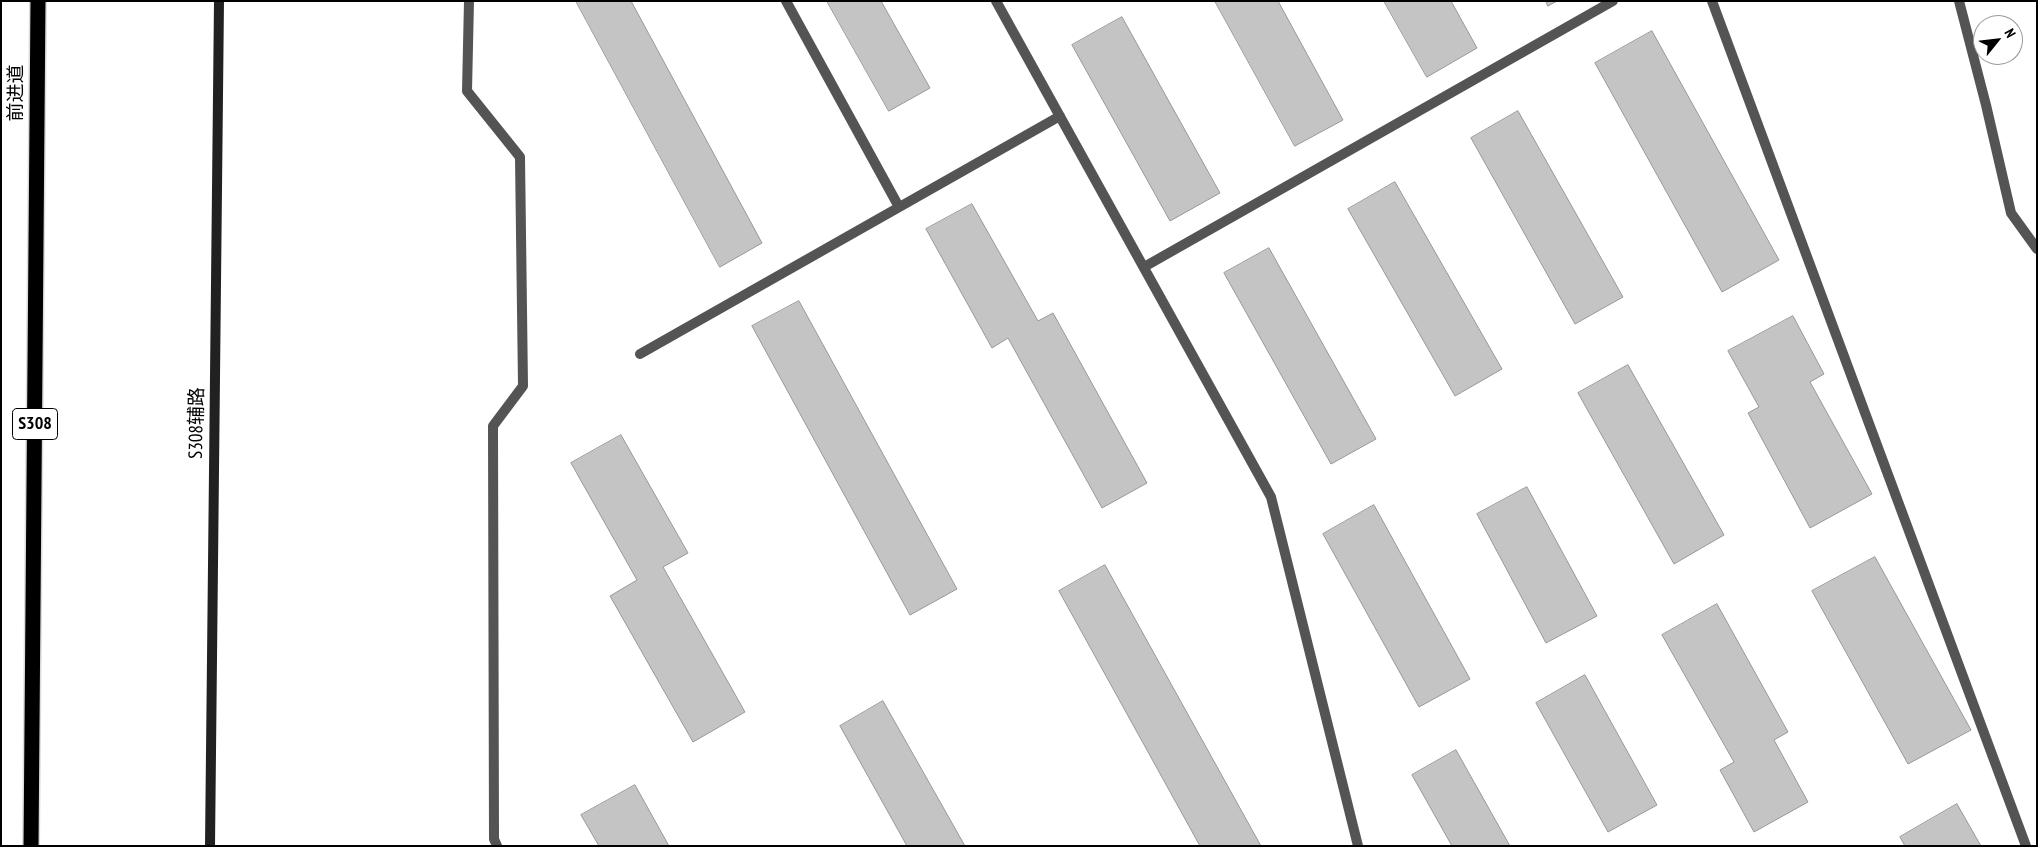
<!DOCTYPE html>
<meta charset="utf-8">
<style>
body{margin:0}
#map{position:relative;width:2038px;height:847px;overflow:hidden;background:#fff;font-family:"PT Sans Narrow",sans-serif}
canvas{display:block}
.frame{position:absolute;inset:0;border:2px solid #000;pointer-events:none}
.north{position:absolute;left:1973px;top:15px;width:50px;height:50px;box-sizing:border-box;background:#fff;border:1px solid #999;border-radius:50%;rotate:61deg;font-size:14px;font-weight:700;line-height:20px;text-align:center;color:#000}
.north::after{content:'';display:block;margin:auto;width:18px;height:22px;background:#000;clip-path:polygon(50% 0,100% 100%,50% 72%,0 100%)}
</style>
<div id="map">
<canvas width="2038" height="847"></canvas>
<div class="frame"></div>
<div class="north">N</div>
</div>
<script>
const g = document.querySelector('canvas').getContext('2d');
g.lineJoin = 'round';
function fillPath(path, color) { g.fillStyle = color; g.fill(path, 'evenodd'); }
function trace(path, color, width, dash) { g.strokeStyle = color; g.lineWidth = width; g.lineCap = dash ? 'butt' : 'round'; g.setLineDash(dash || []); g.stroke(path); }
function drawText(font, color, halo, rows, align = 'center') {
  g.font = font + ' "PT Sans Narrow","Noto Sans SC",sans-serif'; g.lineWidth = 4.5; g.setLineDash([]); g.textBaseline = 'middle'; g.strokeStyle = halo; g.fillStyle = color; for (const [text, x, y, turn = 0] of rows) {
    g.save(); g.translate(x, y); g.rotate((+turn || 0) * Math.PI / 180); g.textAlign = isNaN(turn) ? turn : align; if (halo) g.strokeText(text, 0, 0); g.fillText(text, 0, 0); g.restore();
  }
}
const building = new Path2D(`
 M576,1H631L762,243L720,267Z
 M827,1H881L930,88L889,111Z
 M1215,1H1278L1343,120L1295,146Z
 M1384,1H1451L1477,48L1427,77Z
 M1546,1H1557L1548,6Z
 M1122,17L1220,193L1170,221L1072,45Z
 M1652,31L1779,260L1722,292L1595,63Z
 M1518,111L1623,297L1575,324L1471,138Z
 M1395,182L1502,369L1455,396L1348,209Z
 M972,204L1038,321L1053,313L1147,483L1102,508L1008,338L992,348L926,229Z
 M1269,248L1376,439L1331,464L1224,273Z
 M799,301L957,589L910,615L752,326Z
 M1793,316L1824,374L1810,382L1872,494L1810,528L1748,413L1759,407L1728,351Z
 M1628,365L1724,535L1674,564L1578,393Z
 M621,435L688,553L663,567L745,712L693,742L610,596L637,580L571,463Z
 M1527,487L1597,616L1546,643L1477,514Z
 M1374,505L1470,679L1419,707L1323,534Z
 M1875,557L1971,730L1908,764L1812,591Z
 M1105,565L1261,846H1200L1059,591Z
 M1717,604L1788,732L1774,740L1808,802L1754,832L1720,770L1734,762L1662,635Z
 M1585,675L1657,805L1608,832L1536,703Z
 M883,701L965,846H907L840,726Z
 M1456,750L1510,846H1452L1412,775Z
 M635,785L669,846H599L581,815Z
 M1957,804L1981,846H1905L1900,837Z`);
fillPath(building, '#c4c4c4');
trace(building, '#989898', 1);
const highway = new Path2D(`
 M31,846L38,1`);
trace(highway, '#dbdbdb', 18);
trace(new Path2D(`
 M469,1L467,91L520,157L523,386L493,426L494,839L497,846`), '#545454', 10);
trace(new Path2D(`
 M786,1L899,207
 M996,1L1271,497L1358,846
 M1712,1L2026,846
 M1959,1L1986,105L2011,213L2037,249
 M1144,267L1613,1
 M640,354L1060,116`), '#545454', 10);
trace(new Path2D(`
 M210,846L219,1`), '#212121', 10);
trace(highway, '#000', 15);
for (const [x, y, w] of [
 [35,424,45]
]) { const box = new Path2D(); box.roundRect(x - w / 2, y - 15.5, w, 31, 4); g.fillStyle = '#fff'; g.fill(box); trace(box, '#000', 1); }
drawText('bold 18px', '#000', null, [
 ["S308",35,424]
]);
drawText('19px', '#000', '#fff', [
 ["前进道",17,93,-90],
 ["S308辅路",197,423,-89]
]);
</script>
